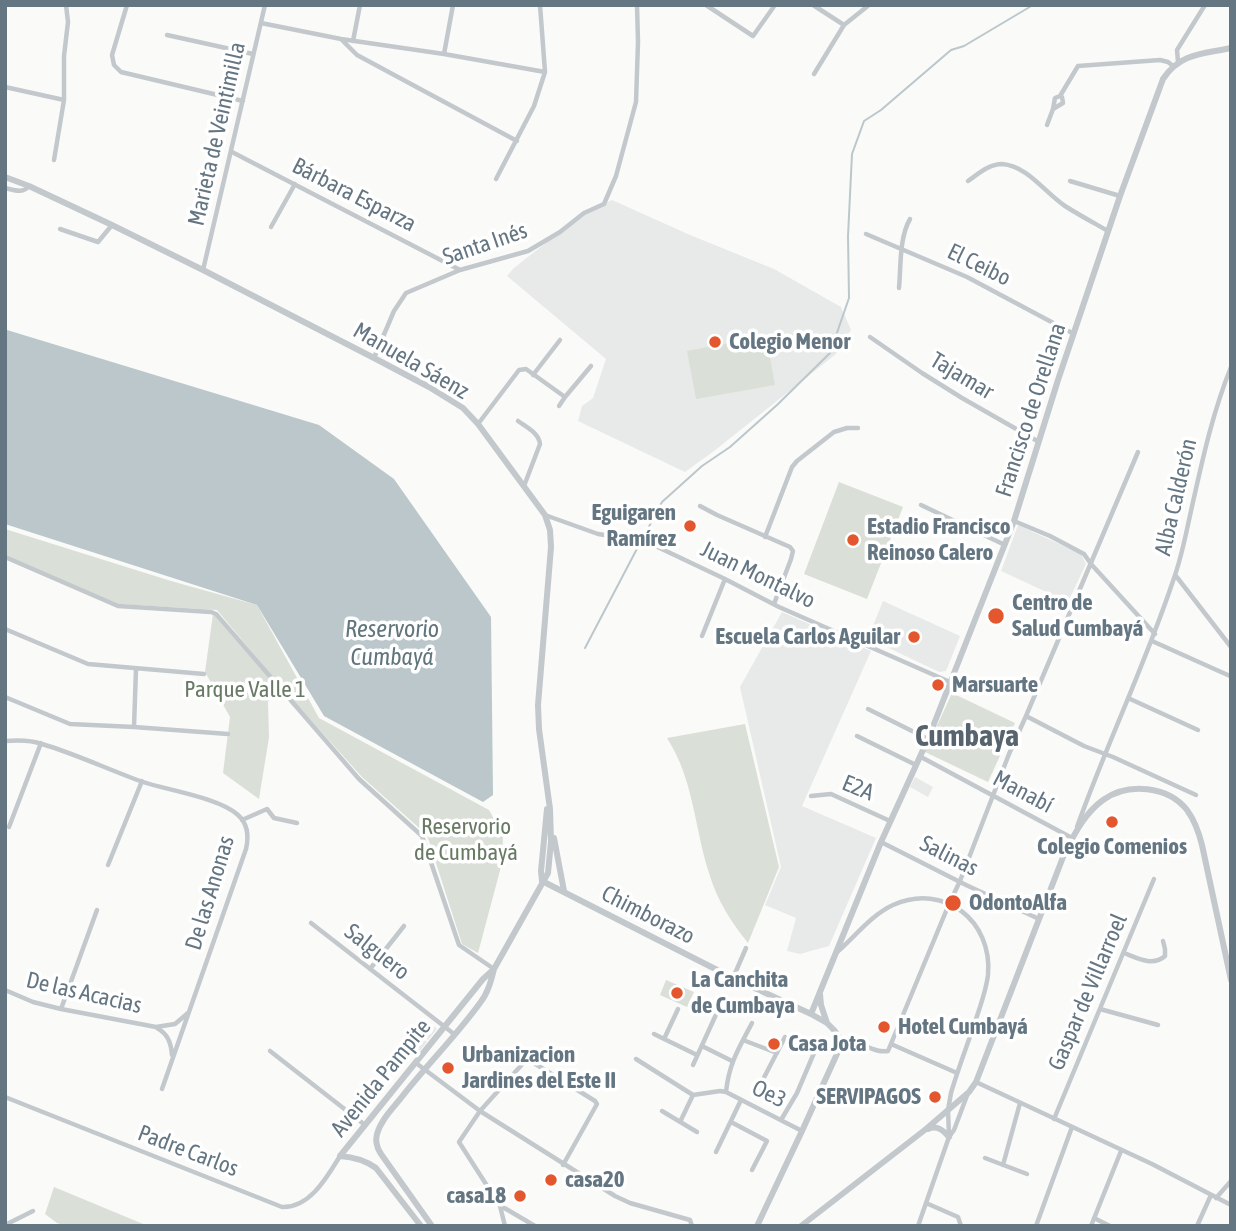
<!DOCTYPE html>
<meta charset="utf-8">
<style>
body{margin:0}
#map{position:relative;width:1236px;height:1231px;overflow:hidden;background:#fafaf8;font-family:"Asap Condensed",sans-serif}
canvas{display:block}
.frame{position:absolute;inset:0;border:7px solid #657683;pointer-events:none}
</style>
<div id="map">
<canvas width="1236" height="1231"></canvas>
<div class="frame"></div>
</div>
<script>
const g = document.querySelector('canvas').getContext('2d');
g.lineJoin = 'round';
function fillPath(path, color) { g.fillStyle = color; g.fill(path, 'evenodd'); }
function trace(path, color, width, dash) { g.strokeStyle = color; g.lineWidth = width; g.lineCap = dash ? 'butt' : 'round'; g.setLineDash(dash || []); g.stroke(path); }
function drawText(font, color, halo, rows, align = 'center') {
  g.font = font + ' "Asap Condensed",sans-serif'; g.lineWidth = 7; g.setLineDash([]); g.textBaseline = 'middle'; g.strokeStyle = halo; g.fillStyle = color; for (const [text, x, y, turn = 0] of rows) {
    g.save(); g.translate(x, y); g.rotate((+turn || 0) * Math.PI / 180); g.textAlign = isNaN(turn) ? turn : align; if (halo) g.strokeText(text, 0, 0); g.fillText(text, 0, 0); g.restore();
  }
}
fillPath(new Path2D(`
 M612,200L690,235L774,269L841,307L851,330L836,354L714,451L685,472L578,421L582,406L593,398L606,359L507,276L514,268L581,215Z
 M1018,525L1081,554L1086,564L1068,602L1001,571Z
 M883,601L960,636L946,671L939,672L868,638Z
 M782,612L871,651L802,806L876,838L829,946L800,954L787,951L796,918L765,905L781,867L740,687Z
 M915,777L933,787L928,797L910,787Z
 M426,1020L437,1029L428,1040L417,1032Z
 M416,1033L427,1042L419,1052L408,1043Z`), '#e8e9e9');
fillPath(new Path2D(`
 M766,336L775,385L696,399L687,351Z
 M839,482L903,507L867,599L804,574Z
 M5,529L171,581L257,605L319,718L489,810L503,835L502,863L478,953L462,944L427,835L362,777L281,687L217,610L118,604L5,558Z
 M213,614L277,687L268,702L269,737L259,799L223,773L230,717L205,672Z
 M952,693L1015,723L988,782L925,752Z
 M745,724L779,867L748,943C731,922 717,900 709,873C694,826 694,780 667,738Z
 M666,980L694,992L687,1007L660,995Z
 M54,1187L148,1226H67L57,1223L45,1214Z`), '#dadfd7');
fillPath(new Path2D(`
 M5,328L7,330L319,425L394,479L491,617L493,795L483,802L324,716L257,605L5,524Z`), '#bbc7cb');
trace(new Path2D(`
 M643,538L662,502L702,466L730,447L777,405L830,353L849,298L848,236L852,154L864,121L881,110L951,50L964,46L1033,5
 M585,648L640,543`), '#bbc7cb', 2);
trace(new Path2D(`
 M127,5L112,55L114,65L121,72L243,101
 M706,5L753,36L775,5
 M813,5L844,25L869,5
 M261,23L341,39L444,54L545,72
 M167,35L253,54
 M342,40L357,55L517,141
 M353,41L360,5
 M444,54L453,5
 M1178,62L1177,50L1205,5
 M814,74L844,25
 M5,87L64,100
 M1053,109L1063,103L1062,97L1060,96
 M1047,125L1053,109L1055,98L1060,96L1078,66L1160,60L1168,62L1173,66
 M232,152L460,270
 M54,160L64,100V56L68,22L66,5
 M496,179L534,106L545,72L540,5
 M968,181C978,174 989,164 1002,164C1028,166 1045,193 1065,206C1079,215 1094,223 1108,231
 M1070,181L1120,196
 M5,188C14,190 23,194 29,186
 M271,227L295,184
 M60,229L98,242L112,225
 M866,234L967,277L1074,334
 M203,270L265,5
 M899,288C901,267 899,238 910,219
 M870,337L922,373L962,398L1039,442
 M374,358L394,311L406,293L460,270L528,251L560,232L584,213L604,204L616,176L636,102L638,42L637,5
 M533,375L560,340
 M565,397L591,366
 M518,421C526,427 539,433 540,444L524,486
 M478,424L519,370L526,369L565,397L559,406
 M921,505L1005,545
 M700,506L717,515L790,547L793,551L791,559L774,604
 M545,515L598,534L645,541L725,579L779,607L950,682
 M1014,521L1050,536L1084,554L1091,564L1155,634
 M765,537L792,467L797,461L834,432L847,428H858
 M5,557L118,606L211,612L216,614L359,779L422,836L459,945L494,969
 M1176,576L1231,647
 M5,629L88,664L204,674
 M702,636L725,579
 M1152,641L1230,676
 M5,697L70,724L134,727L228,734
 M1128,698L1198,730
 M868,709L928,739
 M1026,716L1084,746L1113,757L1196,795
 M134,727L136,669
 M857,736L916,765
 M5,741C17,740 31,740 42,744C76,754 109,770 143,782C167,790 220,798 238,815C248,824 249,836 246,849L162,1089
 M921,757L1072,838
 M811,796L831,794L890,821
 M242,820L267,809L274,818L297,823
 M9,827L41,743
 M1077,827C1107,743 1146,663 1174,578C1182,556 1186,533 1191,511C1202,462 1212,414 1231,367
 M881,842L966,885L1039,919
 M108,865L142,781
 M311,923L454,1034
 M836,953C854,938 871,915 893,905C944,882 993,921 988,975C986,991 980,1007 975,1022C967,1046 958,1069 951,1093L948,1110L949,1136
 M1124,953C1137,958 1153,967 1165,956V949L1163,941
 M370,969L404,926
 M733,978L746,948
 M5,990L33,1002L61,1009L156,1027L175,1024L188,1013
 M61,1009L97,910
 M1100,1009L1158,1025
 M157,1028C168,1034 171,1043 172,1055
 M654,1034L697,1055
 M664,1039L678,1009
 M743,1040L777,1053
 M841,1041C857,1037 872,1054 888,1051L949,904L960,881L1009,754L1026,716L1138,452
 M891,1044L957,1073
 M702,1046L732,1061
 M270,1051L365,1125
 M636,1059L693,1095L720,1091L726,1092L802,1131
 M416,1063L480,1111L615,1196L630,1203L690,1220L692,1226
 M693,1065L719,1008
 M976,1082L1152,1164L1231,1205
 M757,1091L785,1037
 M726,1092C729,1063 739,1048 752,1023
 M5,1097L282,1207C310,1208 327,1177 340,1156
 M662,1111L697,1132
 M1054,1119L1154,879
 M781,1120L797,1093L814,1053
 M680,1122L693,1095
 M731,1122L767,1141L752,1170
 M716,1152L741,1100
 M985,1158L1027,1174
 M1003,1165L1020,1103
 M1216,1198L1231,1181
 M926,1203L958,1217L961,1226
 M501,1206L535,1226
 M1094,1218L1110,1226
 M5,1225L33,1211
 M505,1226L500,1206L459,1142L480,1111L526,1060H529L595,1101L597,1104L563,1165
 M918,1226L949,1137L954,1130L968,1093
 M1036,1226L1072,1127
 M1091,1226L1121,1151
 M1197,1226L1211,1195`), '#c3c8cc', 4.5);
trace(new Path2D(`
 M5,177L29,186L112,225L203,270L374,358L429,387L463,408L478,424L545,515L550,530L551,547L538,705L539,729L550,809L551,841L548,873L494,969C491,981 488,993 480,1003C456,1036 426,1066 401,1098C392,1109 381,1120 377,1134C375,1141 377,1148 381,1154L432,1226
 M554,838L564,891
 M542,881L733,978L811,1014L827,1023L834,1030L840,1039L841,1045L802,1131L757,1226
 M542,881L541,871L547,809
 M820,994L821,1005L827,1023
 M811,1014L881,842L928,739L1014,521L1058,380L1120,196L1163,79C1180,53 1203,54 1231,48
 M928,1129C937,1125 943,1130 949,1137
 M340,1156L483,979L494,969
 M340,1156C354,1157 365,1160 376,1168L421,1226
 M801,1226L926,1129L969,1092L976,1082L1065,852C1075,833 1085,813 1103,800C1128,782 1168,786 1187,810C1195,821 1199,833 1202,845L1231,980`), '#c3c8cc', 6);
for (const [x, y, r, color] of [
 [715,342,7,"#e4572e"],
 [690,526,7,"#e4572e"],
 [853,540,7,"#e4572e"],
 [996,616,9,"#e4572e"],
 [914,637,7,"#e4572e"],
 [938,685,7,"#e4572e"],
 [1112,822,7,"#e4572e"],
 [953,903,9,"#e4572e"],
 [677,993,7,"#e4572e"],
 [884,1027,7,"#e4572e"],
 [774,1044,7,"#e4572e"],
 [448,1068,7,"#e4572e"],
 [935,1097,7,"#e4572e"],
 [551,1180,7,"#e4572e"],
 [520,1196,7,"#e4572e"]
]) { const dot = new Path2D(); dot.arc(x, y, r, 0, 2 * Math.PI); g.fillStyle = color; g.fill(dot); trace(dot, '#fff', 2.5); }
drawText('23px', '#657683', '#fff', [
 ["Marieta de Veintimilla",217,134,-77],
 ["Bárbara Esparza",354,195,27],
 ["Santa Inés",485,244,-19],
 ["El Ceibo",979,265,26],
 ["Manuela Sáenz",411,361,30],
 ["Tajamar",962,376,31],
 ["Francisco de Orellana",1031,410,-72],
 ["Alba Calderón",1176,497,-77],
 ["Juan Montalvo",758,575,26],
 ["E2A",858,788,22],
 ["Manabí",1023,792,28],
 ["Salinas",949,856,27],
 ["De las Anonas",210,893,-73],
 ["Chimborazo",648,915,27],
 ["Salguero",377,952,38],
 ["Gaspar de Villarroel",1088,992,-67],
 ["De las Acacias",84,993,13],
 ["Avenida Pampite",381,1078,-51],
 ["Oe3",769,1094,26],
 ["Padre Carlos",188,1151,21]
]);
drawText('bold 23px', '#657683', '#fff', [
 ["Colegio Menor",729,342],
 ["Eguigaren",676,513,"right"],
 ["Ramírez",676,539,"right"],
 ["Estadio Francisco",867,527],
 ["Reinoso Calero",867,553],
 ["Centro de",1012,603],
 ["Salud Cumbayá",1012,629],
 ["Escuela Carlos Aguilar",900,637,"right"],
 ["Marsuarte",952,685],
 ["Colegio Comenios",1112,847,"center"],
 ["OdontoAlfa",969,903],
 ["La Canchita",691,980],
 ["de Cumbaya",691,1006],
 ["Hotel Cumbayá",898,1027],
 ["Casa Jota",788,1044],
 ["Urbanizacion",462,1055],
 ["Jardines del Este II",462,1081],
 ["SERVIPAGOS",921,1097,"right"],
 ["casa20",565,1180],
 ["casa18",506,1196,"right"]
], 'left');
drawText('23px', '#687a64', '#fff', [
 ["Parque Valle 1",245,690],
 ["Reservorio",466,827],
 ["de Cumbayá",466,853]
]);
drawText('italic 24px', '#60757c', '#fff', [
 ["Reservorio",392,629],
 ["Cumbayá",392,657]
]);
drawText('bold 30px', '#57646e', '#fff', [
 ["Cumbaya",967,737]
]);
</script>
